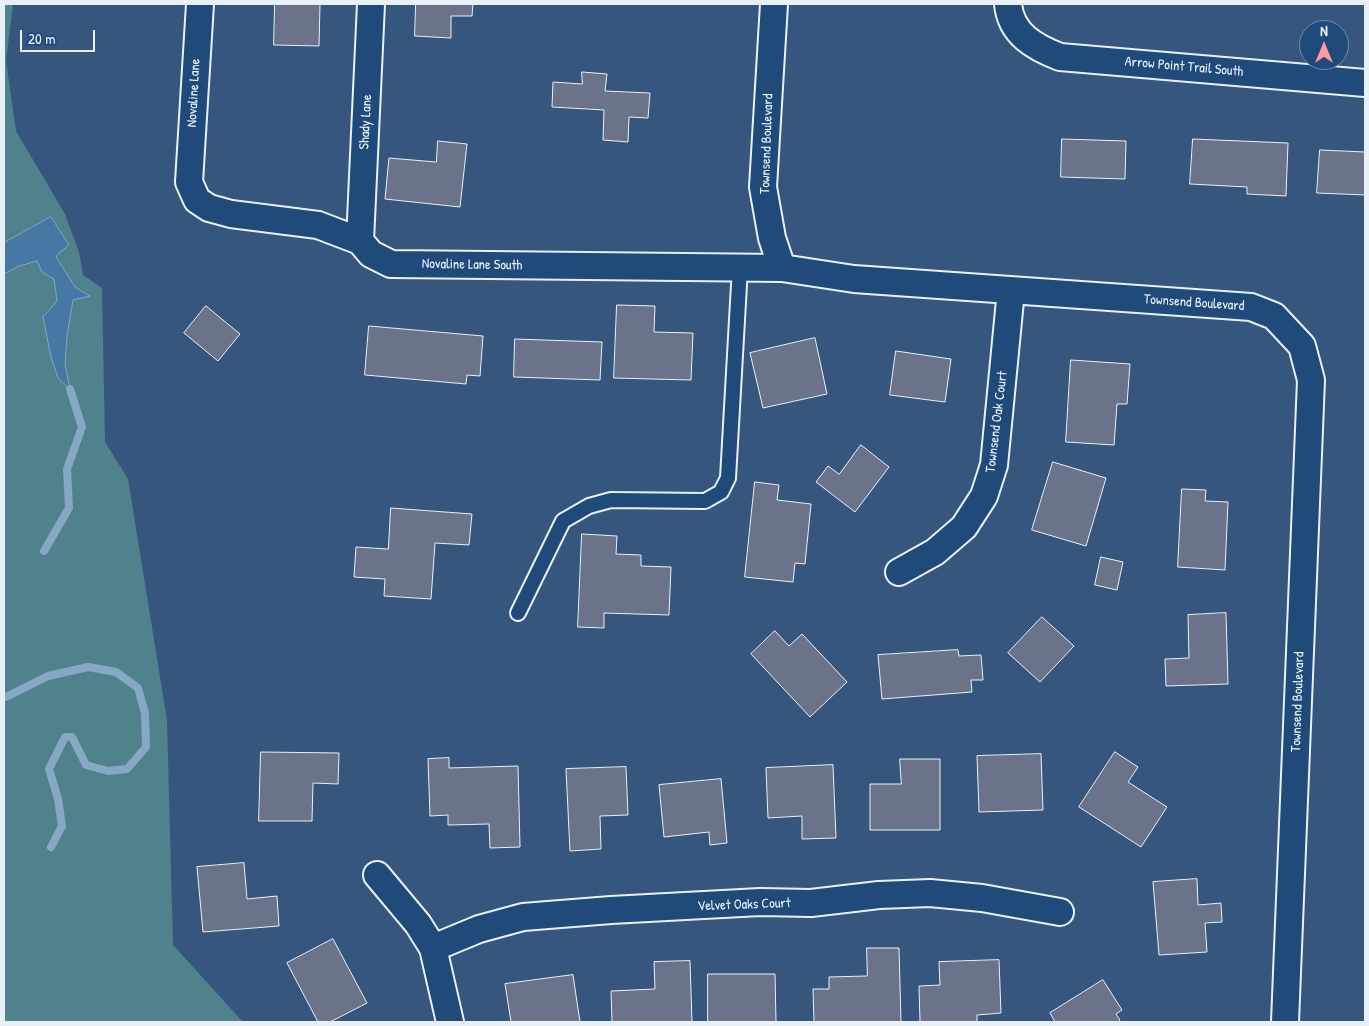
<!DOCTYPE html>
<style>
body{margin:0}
#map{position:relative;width:1369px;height:1026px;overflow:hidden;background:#36567e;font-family:"Patrick Hand",sans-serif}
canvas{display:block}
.frame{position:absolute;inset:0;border:5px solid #e8f1f8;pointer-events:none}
.north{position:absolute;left:1299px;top:20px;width:50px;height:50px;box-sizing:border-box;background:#1f4a7a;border:1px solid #6f8dac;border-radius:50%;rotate:0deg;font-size:14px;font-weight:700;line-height:20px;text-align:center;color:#e8f1f8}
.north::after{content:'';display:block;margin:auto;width:18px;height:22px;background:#ff9aa2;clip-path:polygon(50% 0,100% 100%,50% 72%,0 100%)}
.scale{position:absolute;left:20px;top:30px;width:75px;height:22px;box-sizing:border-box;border:2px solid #e8f1f8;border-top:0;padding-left:6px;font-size:15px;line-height:18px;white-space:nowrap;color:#e8f1f8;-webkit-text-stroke:4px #1f4a7a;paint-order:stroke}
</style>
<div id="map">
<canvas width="1369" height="1026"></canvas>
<div class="frame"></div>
<div class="north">N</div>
<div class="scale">20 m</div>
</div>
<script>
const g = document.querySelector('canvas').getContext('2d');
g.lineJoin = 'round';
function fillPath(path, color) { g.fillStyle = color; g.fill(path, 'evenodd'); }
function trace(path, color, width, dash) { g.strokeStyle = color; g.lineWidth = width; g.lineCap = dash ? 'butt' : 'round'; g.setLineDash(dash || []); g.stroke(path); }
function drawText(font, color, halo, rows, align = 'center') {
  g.font = font + ' "Patrick Hand",sans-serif'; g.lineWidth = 4; g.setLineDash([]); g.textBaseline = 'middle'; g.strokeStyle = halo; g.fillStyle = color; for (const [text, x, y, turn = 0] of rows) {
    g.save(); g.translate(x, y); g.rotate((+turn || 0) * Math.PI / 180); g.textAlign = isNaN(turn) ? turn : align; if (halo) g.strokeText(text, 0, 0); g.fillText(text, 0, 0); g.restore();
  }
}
fillPath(new Path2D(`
 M4,4H13L6,61L16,131L65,214L79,252L83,275L102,288L105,442L128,479L167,720L173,945L243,1022H4V274L19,266L37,261L42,272L54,279L57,301L43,317L51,357L58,378L69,388L65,364L67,336L73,299L89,296L75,287L56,257L58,253L51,217L4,243Z`), '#50828d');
const water = new Path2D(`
 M51,217L69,245L59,253L56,257L75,287L90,296L73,300L67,336L65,364L70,389L58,378L51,357L43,317L57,301L54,279L42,272L37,261L19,266L4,274V243Z`);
fillPath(water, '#4578a2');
trace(water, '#86a8c4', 1);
trace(new Path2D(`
 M44,551L69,508L67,469L82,427L70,389
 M4,696L6,697L48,676L88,667L116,672L138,688L145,713L146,747L127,769L108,771L86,765L72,737H65L49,769L58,799L62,826L51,847`), '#86a8c4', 8);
const building = new Path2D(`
 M275,4H320L319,46L274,45Z
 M416,4H473L472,16H451V38L415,36Z
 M582,72L607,74L605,91L650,93L648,118L629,117L628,142L603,140L604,110L552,107L553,82L582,84Z
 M1062,139L1126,141L1125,179L1061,177Z
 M1193,139L1288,143L1286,196L1247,194V187L1190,184Z
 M438,141L467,144L460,207L385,199L389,158L436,162Z
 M1320,150L1365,152V195L1317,193Z
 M617,305L655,306L654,332L693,333L691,380L614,378Z
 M206,306L240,334L218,361L184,333Z
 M369,326L483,336L480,376L467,375L466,384L365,375Z
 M815,338L827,394L763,408L750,353Z
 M515,339L602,342L600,380L514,377Z
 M896,351L951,359L945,402L890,395Z
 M1071,360L1130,364L1127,404H1117L1114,445L1066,442Z
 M861,445L889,467L855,512L816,482L828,466L839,474Z
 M1053,462L1106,478L1086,546L1032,530Z
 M755,482L779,485L777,500L811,504L805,564L795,563L793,582L745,577Z
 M1182,489L1206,490L1205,501L1228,502L1225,570L1178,567Z
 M391,508L472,514L469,545L435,543L431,599L384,596L385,579L354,577L356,547L388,549Z
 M582,534L617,536L616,554L641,555V566L671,567L669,615L604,613V628L578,627Z
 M1101,557L1123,562L1117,590L1095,585Z
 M1226,613L1228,684L1166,686L1165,659L1189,658L1188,615Z
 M1042,617L1074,646L1040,682L1008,653Z
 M775,631L789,646L802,634L847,682L810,717L751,654Z
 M958,650L959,656L981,655L983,680H971L972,692L882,699L878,655Z
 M261,752L339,753L338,784L313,783L312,821H259Z
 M1115,752L1138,767L1128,782L1167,807L1141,847L1079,807Z
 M1041,754L1043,810L979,812L977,756Z
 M449,758V768L518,766L520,847L490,848L489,824L448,825V815L430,816L428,759Z
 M900,759H940V830H870V784H901Z
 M833,765L836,838L802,839V816L768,818L766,768Z
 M626,767L628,815L600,816L601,849L570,851L566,769Z
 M721,779L727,843L710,845L709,832L664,837L659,785Z
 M244,863L247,899L277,896L279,926L203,932L197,867Z
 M1197,879L1198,905L1221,903L1222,922L1205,923L1207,952L1159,955L1153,882Z
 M333,939L367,1003L330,1022H318L287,963Z
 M867,948H899L901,1022H814L813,989H829V977L867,976Z
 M999,960L1001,1013L977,1015V1022H920L919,986L940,985L939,962Z
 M690,961L692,1022H612L611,991L655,989L654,962Z
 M708,974H775L776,1022H708Z
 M573,975L580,1022H511L505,984Z
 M1103,980L1122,1010L1116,1014L1120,1020L1118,1022H1055L1050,1013Z`);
fillPath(building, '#6a7389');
trace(building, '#e8f1f8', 1);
const lane = new Path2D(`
 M518,613L563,521L589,506L611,500L705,501L721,492L728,478L740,267`);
const street = new Path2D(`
 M200,4L189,182L197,200L209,208L231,214L318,225L360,241L371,254L391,264L782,268L854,279L1251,307L1274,316L1302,346L1311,380L1285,1022
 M774,4L763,187L772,238L782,268
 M1008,4C1011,34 1034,47 1060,57L1365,83
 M360,241L371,4
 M899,572L935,552L964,527L984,496L994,465L1011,290
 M377,875L418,924L433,948L450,1022
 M433,948L479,929L523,917L611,910L760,902L811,903L879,895L930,893L982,898L1060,912`);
trace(lane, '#e8f1f8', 18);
trace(street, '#e8f1f8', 30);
trace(lane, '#1f4a7a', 14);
trace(street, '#1f4a7a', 26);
drawText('14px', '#e8f1f8', '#1f4a7a', [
 ["Arrow Point Trail South",1184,67,5],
 ["Novaline Lane",194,93,-87],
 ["Shady Lane",366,122,-87],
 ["Townsend Boulevard",767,144,-88],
 ["Novaline Lane South",472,265,1],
 ["Townsend Boulevard",1194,303,4],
 ["Townsend Oak Court",997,422,-83],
 ["Townsend Boulevard",1298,702,-88],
 ["Velvet Oaks Court",744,905,-2]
]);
</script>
